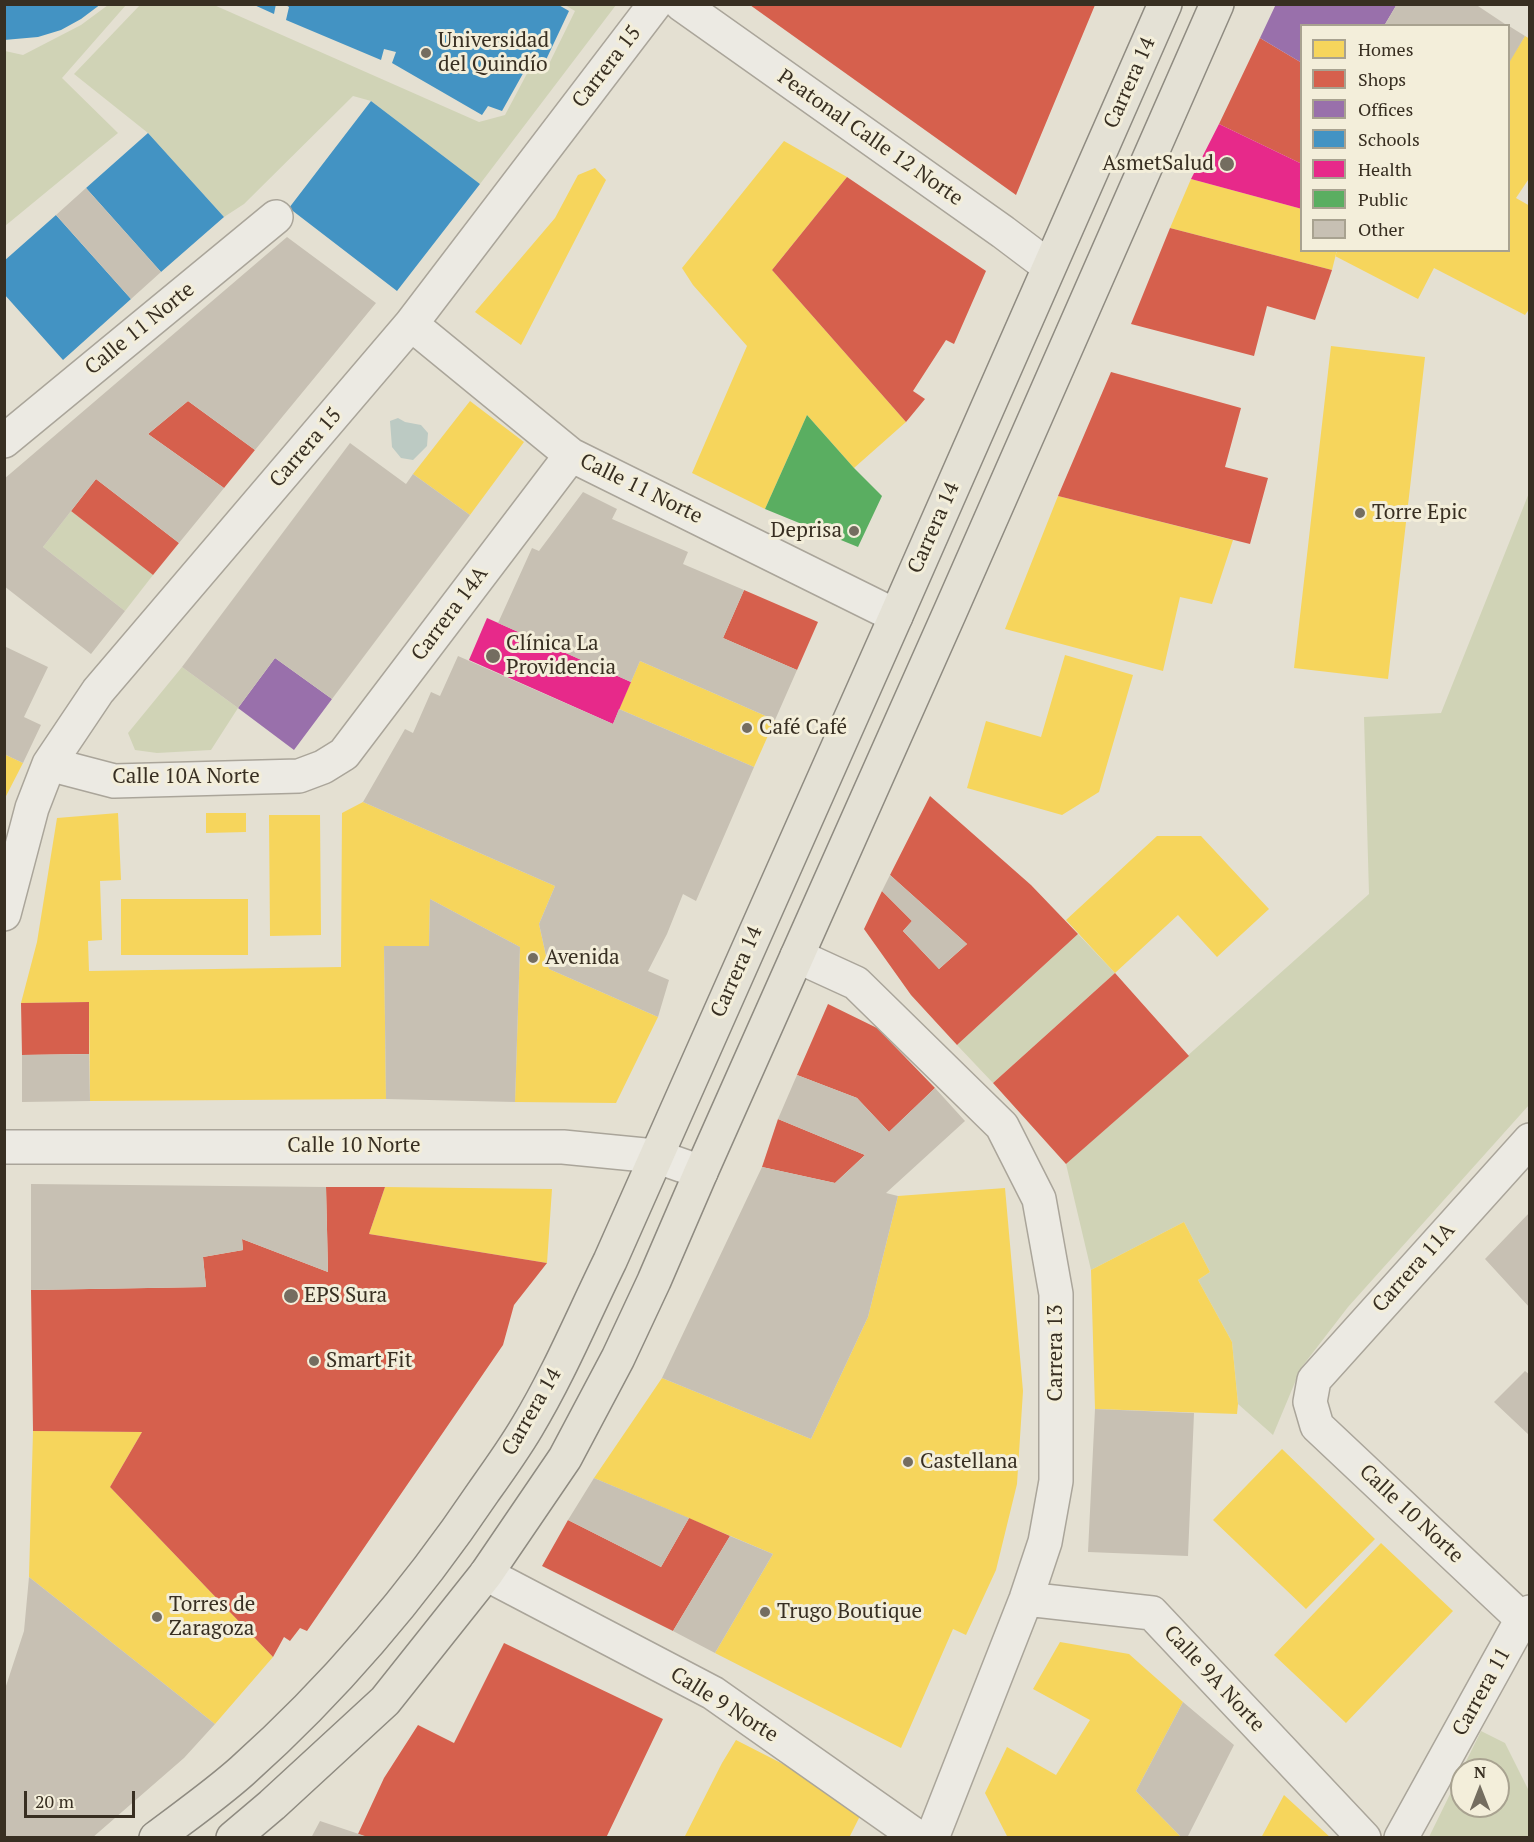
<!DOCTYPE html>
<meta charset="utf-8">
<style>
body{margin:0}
#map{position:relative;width:1534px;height:1842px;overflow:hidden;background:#e4e0d2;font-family:"PT Serif",serif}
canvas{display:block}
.frame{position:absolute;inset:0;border:6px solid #382f22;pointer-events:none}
.legend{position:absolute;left:1300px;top:24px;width:210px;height:228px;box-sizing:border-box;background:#f3eeda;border:2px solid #a8a290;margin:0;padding:8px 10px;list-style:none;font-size:18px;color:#382f22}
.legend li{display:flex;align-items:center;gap:12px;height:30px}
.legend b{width:30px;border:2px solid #a8a290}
.north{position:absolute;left:1450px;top:1758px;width:60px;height:60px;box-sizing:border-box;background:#f3eeda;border:2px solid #a8a290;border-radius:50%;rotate:0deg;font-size:16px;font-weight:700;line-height:24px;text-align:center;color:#382f22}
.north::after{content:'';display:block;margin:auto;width:21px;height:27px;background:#746d60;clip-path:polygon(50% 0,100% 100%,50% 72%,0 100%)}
.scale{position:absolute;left:24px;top:1791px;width:111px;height:27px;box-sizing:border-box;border:3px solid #382f22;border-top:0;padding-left:8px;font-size:18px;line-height:21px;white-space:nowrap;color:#382f22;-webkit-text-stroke:4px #f3eeda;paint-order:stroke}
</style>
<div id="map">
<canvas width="1534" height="1842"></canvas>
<div class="frame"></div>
<ul class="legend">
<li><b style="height:16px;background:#f6d55c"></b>Homes</li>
<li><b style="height:16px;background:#d6604d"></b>Shops</li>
<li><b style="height:16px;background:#9970ab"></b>Offices</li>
<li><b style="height:16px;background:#4393c3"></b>Schools</li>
<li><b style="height:16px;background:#e7298a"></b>Health</li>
<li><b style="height:16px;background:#5aae61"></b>Public</li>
<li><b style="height:16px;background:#c7c0b3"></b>Other</li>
</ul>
<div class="north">N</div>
<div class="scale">20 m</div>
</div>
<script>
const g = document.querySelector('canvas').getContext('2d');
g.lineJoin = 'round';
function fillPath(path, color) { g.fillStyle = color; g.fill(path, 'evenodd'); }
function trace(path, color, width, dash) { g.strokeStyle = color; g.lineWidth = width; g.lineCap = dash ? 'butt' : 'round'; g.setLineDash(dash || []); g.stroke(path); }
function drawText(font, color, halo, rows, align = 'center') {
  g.font = font + ' "PT Serif",serif'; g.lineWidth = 6; g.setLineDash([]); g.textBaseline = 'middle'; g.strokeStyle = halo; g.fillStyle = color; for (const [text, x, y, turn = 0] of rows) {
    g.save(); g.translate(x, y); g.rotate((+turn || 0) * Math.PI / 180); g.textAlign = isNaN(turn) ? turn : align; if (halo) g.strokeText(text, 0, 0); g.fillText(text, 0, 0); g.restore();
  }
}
fillPath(new Path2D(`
 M108,5H126L62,78L118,133L5,226V51L23,55L81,25Z
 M140,5H214L479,122L505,115L531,66H548L575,11L565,5H616L480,184L371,101L353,96L244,204L224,217L148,133L74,74Z
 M1529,493V1105L1348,1307L1301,1368L1273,1435L1238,1404L1232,1342L1198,1280L1210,1272L1184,1222L1091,1270L1066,1164L1369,894L1364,717L1441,713Z
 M71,511L153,575L125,611L43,547Z
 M182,667L238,708L211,750L157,753L135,750L128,733Z
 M1078,934L1115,973L993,1083L957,1045Z
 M1481,1731L1505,1743L1529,1791V1837H1429ZM1462,1770H1498V1806H1462Z`), '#d0d3b6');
fillPath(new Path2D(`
 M398,418L405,422L421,425L428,433L427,446L413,460L401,458L392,447L390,421Z`), '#bccac3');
fillPath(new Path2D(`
 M1525,36L1530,39V177L1516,198L1530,206V308L1525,315L1434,268L1418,299L1335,256L1338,250H1508V63Z
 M784,141L847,177L772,270L906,422L854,468L807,415L765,509L692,473L747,346L693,285L682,268Z
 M595,168L606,180L521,345L475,312L555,218L578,175Z
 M1191,179L1302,209V250H1337L1332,270L1170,228Z
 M1331,346L1425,357L1388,679L1294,668Z
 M470,401L524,442L470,515L413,474Z
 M1058,496L1233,540L1212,604L1180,597L1163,671L1005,629Z
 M1065,655L1133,675L1099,792L1062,815L967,788L986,721L1041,737Z
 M640,661L775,720L754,767L619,709Z
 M4,754L23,763L4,800Z
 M363,802L555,886L539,924L549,969L658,1017L616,1103L515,1102L520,947L430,899L429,946H384L386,1099L90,1101L89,1002L21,1003L37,942L57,818L118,813L121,880L100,881L102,940L88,941L89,971L341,967L342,813Z
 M206,813H246V832L206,833Z
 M269,815H320L321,935L270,936Z
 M1157,836H1201L1269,909L1217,957L1178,915L1115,973L1066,920Z
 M121,899H248V955H121Z
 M385,1187L552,1189L547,1263L369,1234Z
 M1005,1188L1023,1391L1017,1484L996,1570L966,1635L953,1629L901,1748L715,1653L773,1554L594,1478L662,1378L811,1439L868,1317L898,1196Z
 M1184,1222L1210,1272L1198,1280L1232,1342L1238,1404L1237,1414L1095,1409L1091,1270Z
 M33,1431L142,1432L110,1487L273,1657L215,1724L29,1577Z
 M1282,1449L1375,1539L1306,1609L1213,1520Z
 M1381,1543L1453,1611L1346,1723L1274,1655Z
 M1060,1642L1129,1654L1183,1702L1136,1791L1182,1838H1008L985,1793L1007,1747L1056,1775L1090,1720L1033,1689Z
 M736,1740L865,1806L849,1838H684L722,1763Z
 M1284,1795L1331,1838H1261Z`), '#f6d55c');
fillPath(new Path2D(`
 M750,5H1095L1016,195Z
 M1260,38L1302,63V164L1219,124Z
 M847,177L986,271L954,344L946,340L913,391L925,399L906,422L772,270Z
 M1170,228L1332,270L1315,320L1267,306L1254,356L1131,324Z
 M1111,372L1241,408L1225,467L1268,478L1250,544L1058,496Z
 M188,401L255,450L224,488L148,434Z
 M96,479L179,543L153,575L71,511Z
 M744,590L818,622L797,670L723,638Z
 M930,796L1031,885L1078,934L957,1045L911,995L864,929L882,891L912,921L903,931L939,969L967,944L890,875Z
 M1115,973L1189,1056L1066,1164L993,1083Z
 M89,1002V1054L22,1055L21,1003Z
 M828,1004L877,1028L935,1088L889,1132L857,1098L797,1075Z
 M778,1119L865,1155L835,1183L762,1167Z
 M326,1187H385L369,1234L547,1263L514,1305L503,1345L307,1631L300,1628L290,1641L284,1637L273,1657L110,1487L142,1432L33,1431L31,1290L206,1287L203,1257L243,1250L242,1239L328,1272Z
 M689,1518L730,1536L673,1631L542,1566L568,1520L661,1567Z
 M504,1643L663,1719L606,1838H369L358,1834L384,1778L418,1725L454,1743Z`), '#d6604d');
fillPath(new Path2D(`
 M1276,4H1397L1384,26H1302V63L1260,38Z
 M275,658L332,699L294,750L238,708Z`), '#9970ab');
fillPath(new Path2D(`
 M4,4H101L81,19L61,30L38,37L4,40Z
 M252,4H276L274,14Z
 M284,4H557L569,11L545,62L530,61L502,111L488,106L482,115L392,63L396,52L384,49L381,60L286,20L289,7Z
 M371,101L480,184L397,291L289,208Z
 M148,133L224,217L161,272L86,188Z
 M56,215L131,299L63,360L4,294V261Z`), '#4393c3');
fillPath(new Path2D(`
 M1219,124L1302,164V209L1191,179Z
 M487,618L631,682L613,724L469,660Z`), '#e7298a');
fillPath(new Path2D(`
 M807,415L854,468L882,496L858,547L765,509Z`), '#5aae61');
fillPath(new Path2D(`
 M1397,4H1475L1508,26H1384Z
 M1509,26L1525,36L1509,63Z
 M86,188L161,272L131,299L56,215Z
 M287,237L376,303L255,450L188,401L148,434L224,488L179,543L96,479L43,547L125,611L91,654L4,586V479Z
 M350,443L406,484L413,474L470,515L332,699L275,658L238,708L182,667Z
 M583,492L617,509L612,519L688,552L683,564L744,590L723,638L797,670L775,720L640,661L631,682L498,623L532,548L539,551Z
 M4,646L48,667L24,717L41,725L23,763L4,754Z
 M458,656L613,724L619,709L754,767L696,901L683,894L667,934L648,971L669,980L658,1017L549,969L539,924L555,886L363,802L405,729L413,733L431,692L440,696Z
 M890,875L967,944L939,969L903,931L912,921L882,891Z
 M430,899L520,947L515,1102L386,1099L384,946H429Z
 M89,1054L90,1101L22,1102V1055Z
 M797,1075L857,1098L889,1132L935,1088L965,1121L886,1193L898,1196L868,1317L811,1439L662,1378L762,1167L835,1183L865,1155L778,1119Z
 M31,1184L326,1187L328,1272L242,1239L243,1250L203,1257L206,1287L31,1290Z
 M1530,1212V1308L1485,1259Z
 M1525,1371L1530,1375V1436L1494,1402Z
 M1095,1409L1194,1413L1188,1556L1088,1552Z
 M594,1478L689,1518L661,1567L568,1520Z
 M730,1536L773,1554L715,1653L673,1631Z
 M29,1577L215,1724L184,1758L92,1838H5V1689L24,1631Z
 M1183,1702L1234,1745L1187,1838H1182L1136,1791Z
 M320,1821L368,1837V1838H311Z`), '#c7c0b3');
const minor = new Path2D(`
 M681,4L1003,232L1048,266
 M411,324L571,455L896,616
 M4,441L276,217
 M49,764L114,781L299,776L323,767L344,754L571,455
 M4,914L32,808L49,764L98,691L411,324L655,4
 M797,956L856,983L1002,1126L1039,1199L1056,1294V1481L1045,1542L1026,1599L932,1838
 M4,1147H563L655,1156L701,1172
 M486,1574L713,1693L919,1838
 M1026,1599L1152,1613L1364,1838
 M1522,1619L1317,1426L1310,1402L1314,1380L1530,1140
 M1401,1838L1522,1619L1530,1612`);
const major = new Path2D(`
 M156,1838C185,1816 215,1795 242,1771C336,1687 414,1595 484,1491C499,1470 514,1449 527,1427C559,1374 583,1316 610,1261L896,616L1165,4
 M233,1838L272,1805L385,1701L486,1574L565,1458L618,1358L654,1281L701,1172L950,612L1217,4`);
trace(minor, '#aaa59a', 36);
trace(major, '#8f8b81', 36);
trace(minor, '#eceae3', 33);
trace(major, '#e4e1d5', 33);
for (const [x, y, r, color] of [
 [426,53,6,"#746d60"],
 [1227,164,8,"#746d60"],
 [1360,513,6,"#746d60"],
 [854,531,6,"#746d60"],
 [493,656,8,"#746d60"],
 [747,728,6,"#746d60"],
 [533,958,6,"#746d60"],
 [291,1296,8,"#746d60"],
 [314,1361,6,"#746d60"],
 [908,1462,6,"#746d60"],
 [765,1612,6,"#746d60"],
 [157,1617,6,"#746d60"]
]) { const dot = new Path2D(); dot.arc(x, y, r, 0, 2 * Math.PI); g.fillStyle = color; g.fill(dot); trace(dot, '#f3eeda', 2); }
drawText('21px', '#382f22', '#f3eeda', [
 ["Universidad",438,41],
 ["del Quindío",438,65],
 ["AsmetSalud",1214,164,"right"],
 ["Torre Epic",1372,513],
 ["Deprisa",842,531,"right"],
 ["Clínica La",506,644],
 ["Providencia",506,668],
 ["Café Café",759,728],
 ["Avenida",545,958],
 ["EPS Sura",304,1296],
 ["Smart Fit",326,1361],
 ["Castellana",920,1462],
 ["Torres de",169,1605],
 ["Zaragoza",169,1629],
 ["Trugo Boutique",777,1612]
], 'left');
drawText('21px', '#382f22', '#f3eeda', [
 ["Carrera 15",607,67,-52],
 ["Carrera 14",1130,83,-66],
 ["Peatonal Calle 12 Norte",870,138,35],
 ["Calle 11 Norte",140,329,-39],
 ["Carrera 15",306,448,-49],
 ["Calle 11 Norte",641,489,26],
 ["Carrera 14",934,528,-66],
 ["Carrera 14A",450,614,-53],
 ["Calle 10A Norte",186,777],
 ["Carrera 14",737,972,-66],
 ["Calle 10 Norte",354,1146],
 ["Carrera 11A",1414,1268,-48],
 ["Carrera 13",1056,1353,-90],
 ["Carrera 14",532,1412,-60],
 ["Calle 10 Norte",1411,1514,43],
 ["Calle 9A Norte",1214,1679,47],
 ["Carrera 11",1482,1692,-61],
 ["Calle 9 Norte",724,1705,32]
]);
</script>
